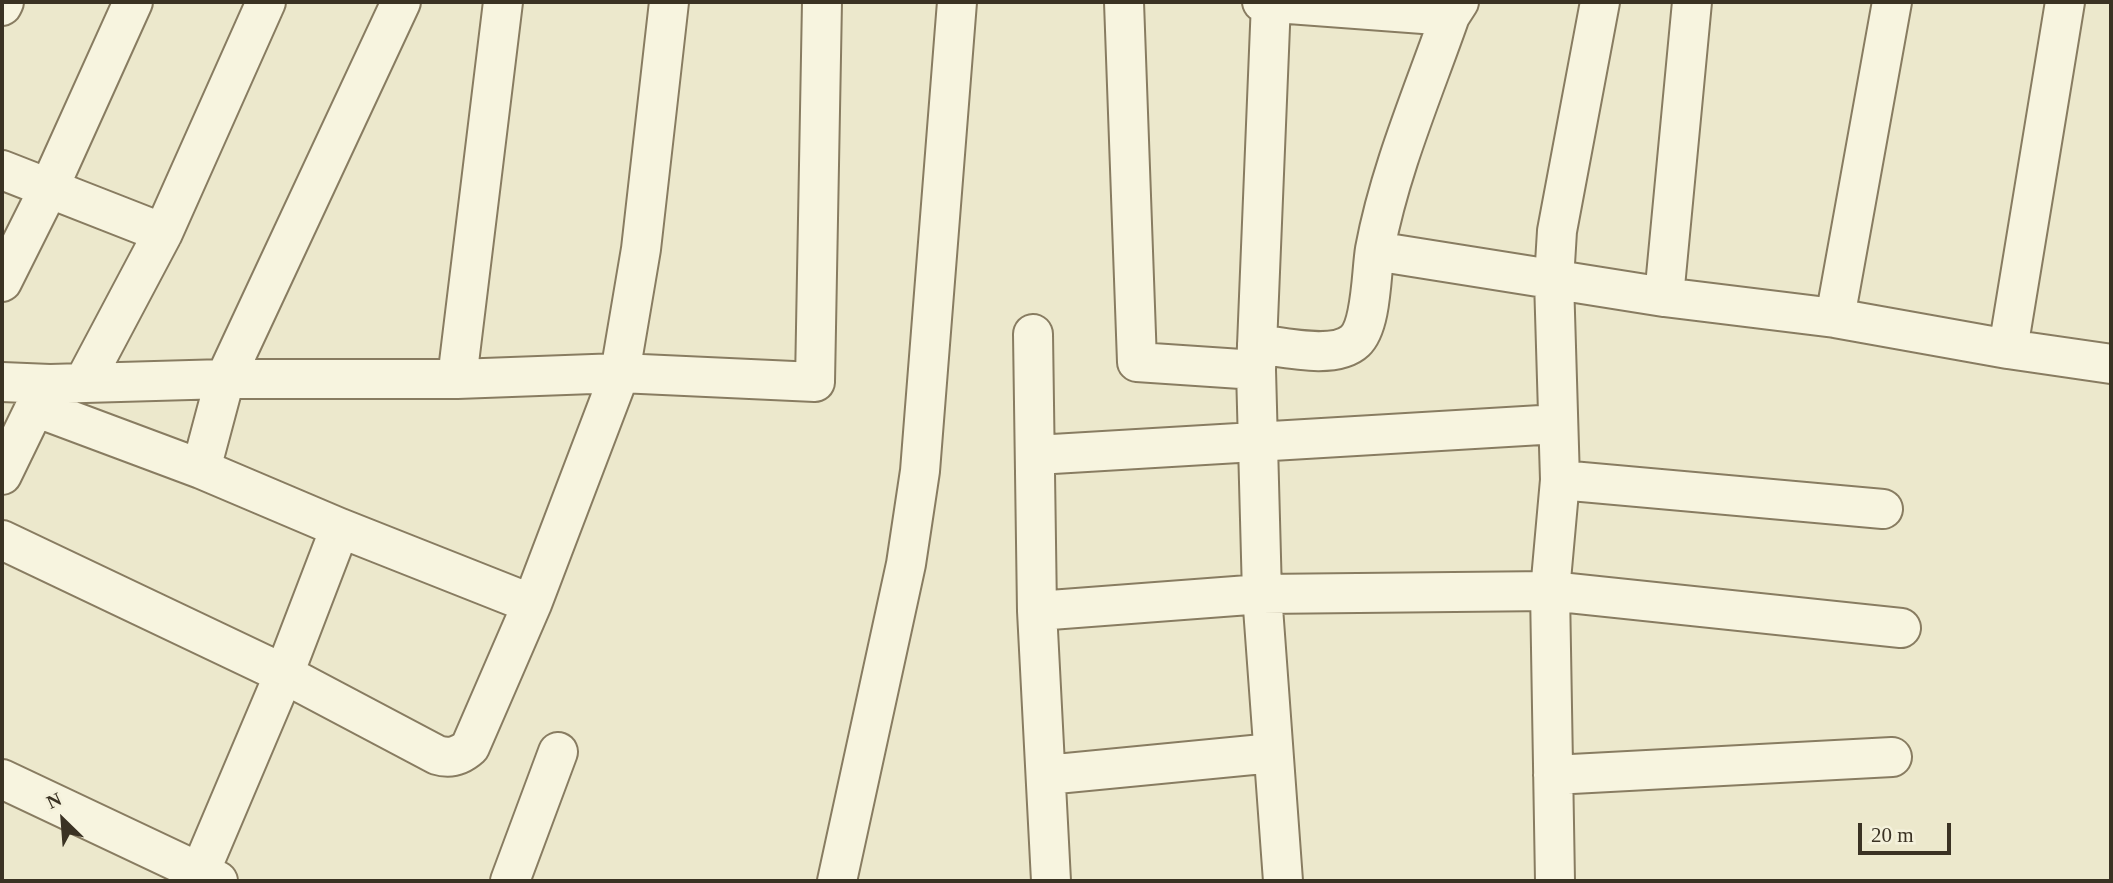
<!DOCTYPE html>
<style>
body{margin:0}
#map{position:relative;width:2113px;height:883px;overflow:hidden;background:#ece8cc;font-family:"Times New Roman",serif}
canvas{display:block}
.frame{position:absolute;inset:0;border:4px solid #3a3223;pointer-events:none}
.north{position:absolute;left:28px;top:785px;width:70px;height:70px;-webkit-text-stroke:5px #f4f1db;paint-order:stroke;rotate:335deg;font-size:19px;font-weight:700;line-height:28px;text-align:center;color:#3a3223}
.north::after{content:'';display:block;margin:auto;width:24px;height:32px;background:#3a3223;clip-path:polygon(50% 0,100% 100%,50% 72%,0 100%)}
.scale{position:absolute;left:1858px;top:823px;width:93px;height:32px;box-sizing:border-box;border:4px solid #3a3223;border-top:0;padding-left:9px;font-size:21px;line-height:24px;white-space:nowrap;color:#3a3223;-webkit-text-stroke:5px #f4f1db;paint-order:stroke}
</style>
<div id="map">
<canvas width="2113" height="883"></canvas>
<div class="frame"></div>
<div class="north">N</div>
<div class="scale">20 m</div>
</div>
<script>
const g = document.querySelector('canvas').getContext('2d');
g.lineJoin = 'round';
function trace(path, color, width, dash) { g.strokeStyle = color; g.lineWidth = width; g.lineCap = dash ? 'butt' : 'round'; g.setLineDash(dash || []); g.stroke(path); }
const minor = new Path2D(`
 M1124,2L1137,362L1256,370
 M1262,2L1450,16
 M1271,2L1256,370L1262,594L1283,881
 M2,6L4,2
 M2,170L163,233
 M1375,251L1664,297L1835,318L2008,349L2111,364
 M2,282L49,188L133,2
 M1664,297L1692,2
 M1835,318L1892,2
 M1033,334L1037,611L1051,881
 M1257,344C1283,347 1335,360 1355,341C1372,325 1371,273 1375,249C1390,169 1423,93 1450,16L1459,2
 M2008,349L2065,2
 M457,379L503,2
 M2,382L50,384L225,379H457L620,373L815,382L822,2
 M84,382L163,233L266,2
 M35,407L201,469L340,528L532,604
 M1036,455L1558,424
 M201,469L225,379L401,2
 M2,475L35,407L48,387
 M1560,480L1883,509
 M2,540L284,674L437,755C450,759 460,756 470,747L532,604L620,373L641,249L669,2
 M1037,611L1262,594L1550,591L1901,628
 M1046,775L1273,753
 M1553,775L1892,757
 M2,779L218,881
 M200,872L284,674L340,528
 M510,881L558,752
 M837,881L906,564L920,471L957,2
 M1555,881L1550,591L1560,480L1554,280L1557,231L1600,2`);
trace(minor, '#887c61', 42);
trace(minor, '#f7f4df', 38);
</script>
